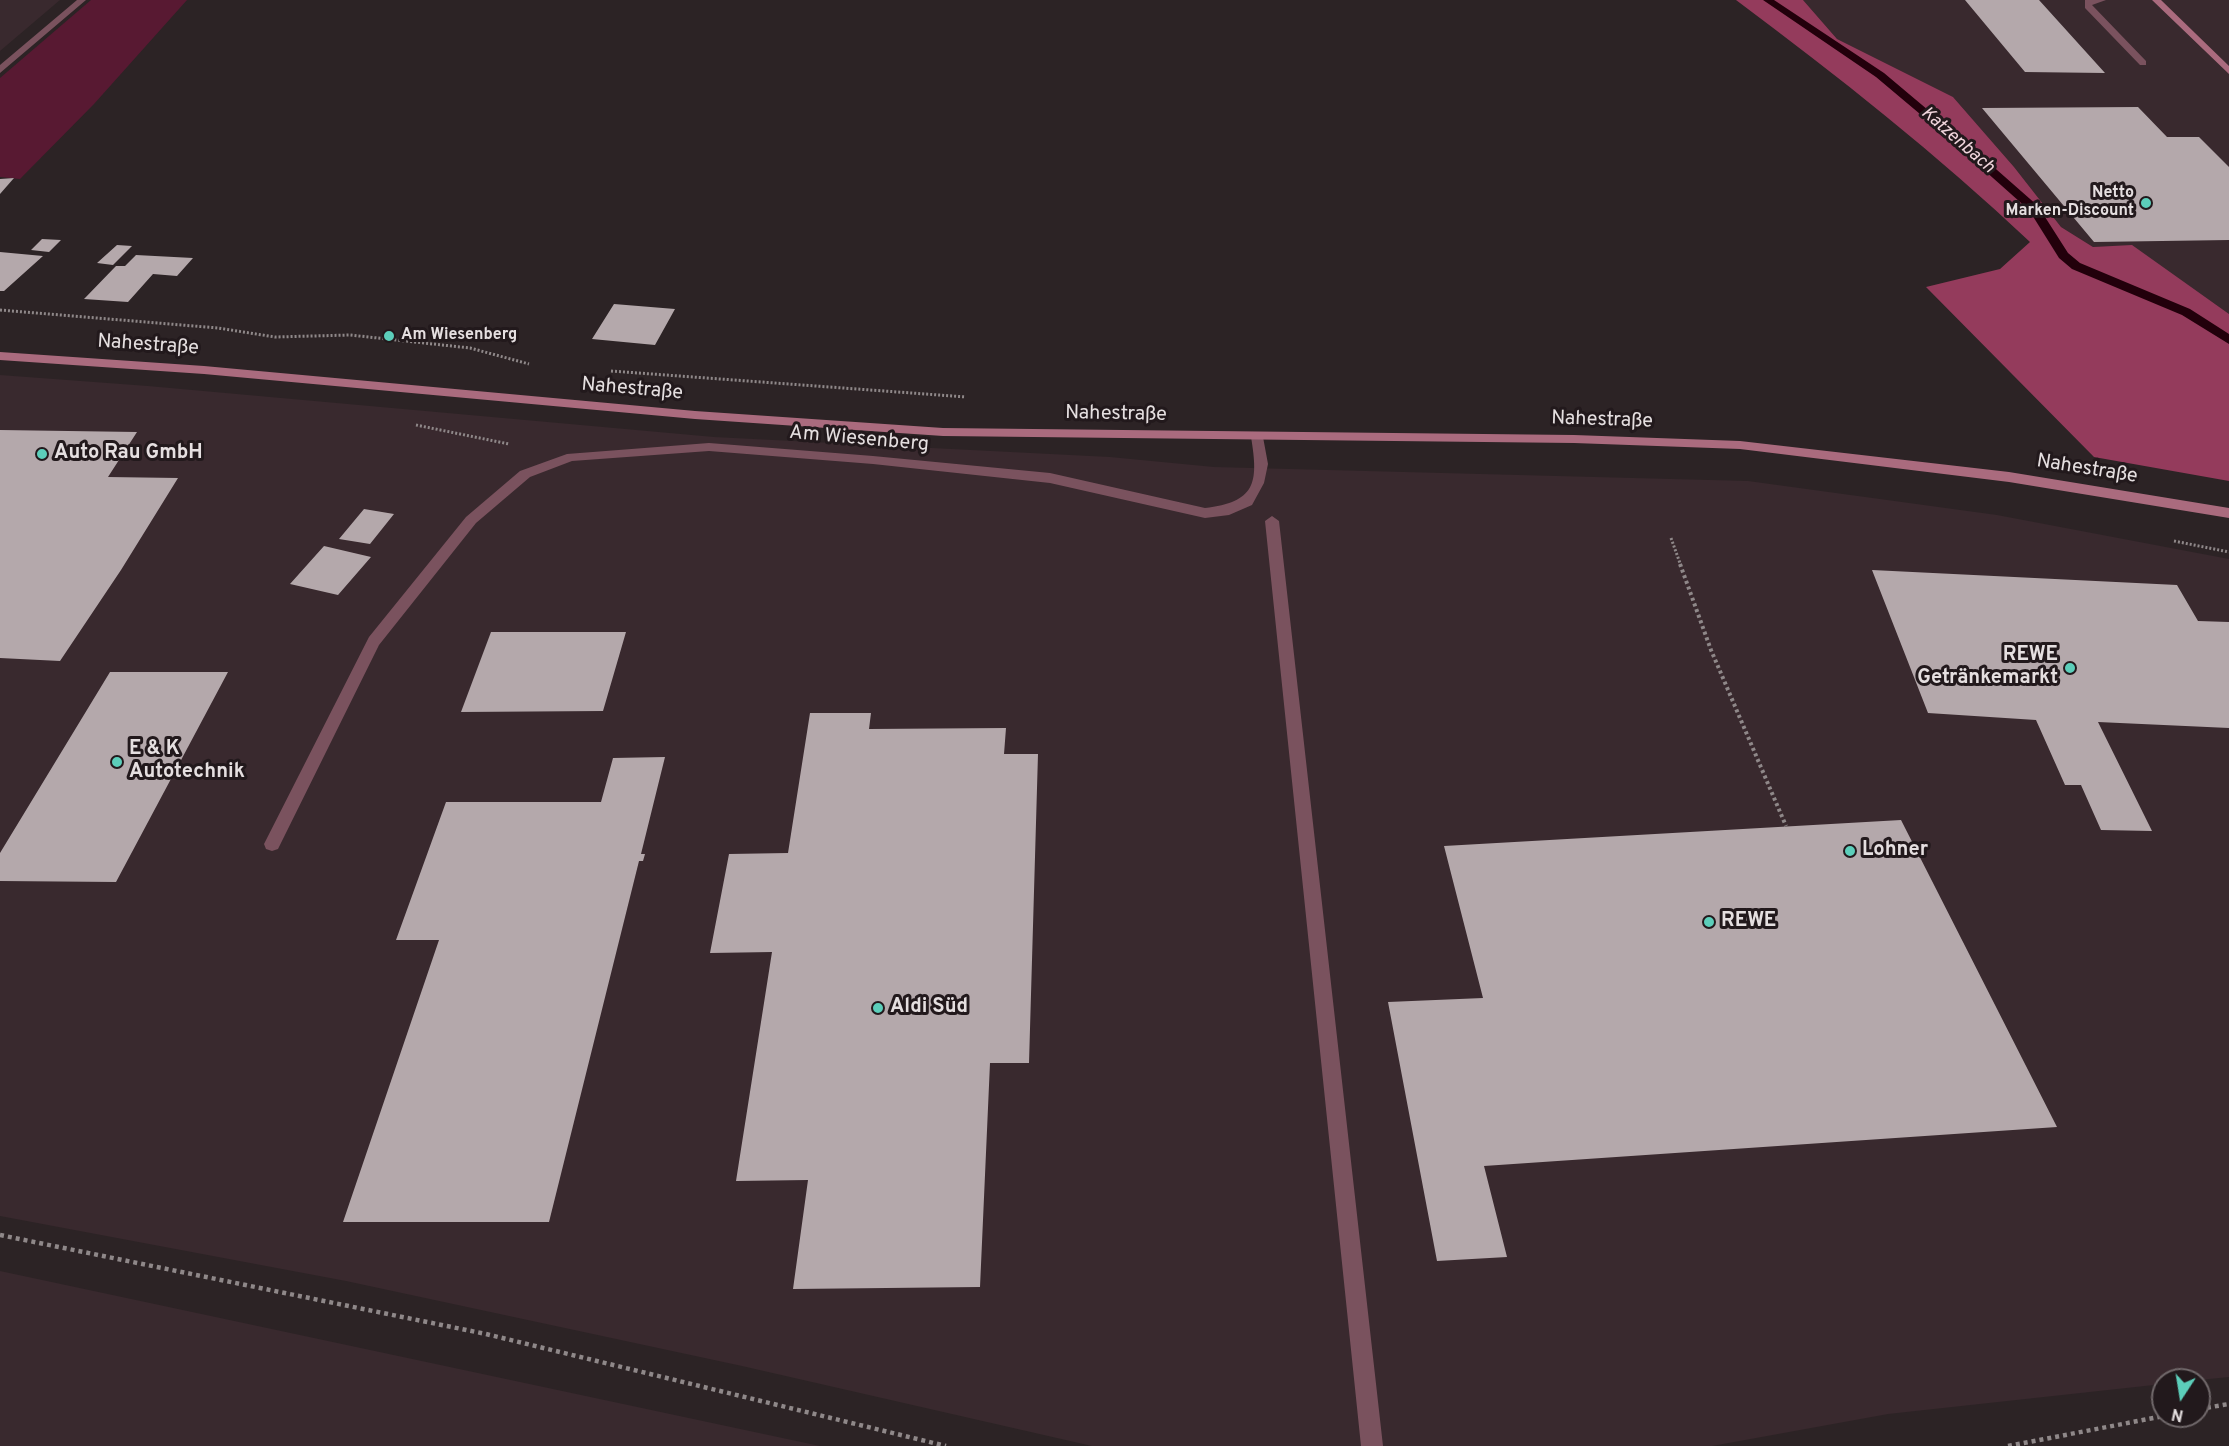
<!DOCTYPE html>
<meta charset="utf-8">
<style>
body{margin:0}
#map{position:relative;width:2229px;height:1446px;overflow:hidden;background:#2c2325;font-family:Overpass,sans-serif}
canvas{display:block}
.north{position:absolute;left:2151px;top:1368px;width:60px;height:60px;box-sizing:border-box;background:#22191c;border:2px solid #70686a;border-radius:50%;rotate:192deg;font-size:16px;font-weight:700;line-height:24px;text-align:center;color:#e5dfe0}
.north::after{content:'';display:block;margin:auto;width:21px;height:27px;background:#5cceba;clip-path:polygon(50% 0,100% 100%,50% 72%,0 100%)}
</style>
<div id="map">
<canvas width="2229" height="1446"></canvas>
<div class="north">N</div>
</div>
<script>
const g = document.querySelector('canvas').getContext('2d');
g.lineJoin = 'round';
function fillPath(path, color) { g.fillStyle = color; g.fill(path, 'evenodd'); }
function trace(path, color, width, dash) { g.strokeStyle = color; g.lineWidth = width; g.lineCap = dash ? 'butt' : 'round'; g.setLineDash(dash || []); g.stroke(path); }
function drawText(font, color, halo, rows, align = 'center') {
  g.font = font + ' Overpass,sans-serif'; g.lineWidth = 6; g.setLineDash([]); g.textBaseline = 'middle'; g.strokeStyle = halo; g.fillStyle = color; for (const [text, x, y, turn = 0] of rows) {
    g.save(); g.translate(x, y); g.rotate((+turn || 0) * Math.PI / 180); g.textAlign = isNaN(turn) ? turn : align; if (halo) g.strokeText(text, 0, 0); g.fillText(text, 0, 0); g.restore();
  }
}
fillPath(new Path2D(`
 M0,0H60L0,51Z
 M1803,0H2229V314L2132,246L2093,247L2061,227L2014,167L1953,97L1837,39Z
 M0,375L148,386L714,437L1110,457L1214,467L1748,481L1997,515L2229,559V1377L2199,1380H2163V1384L1888,1414L1712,1446H1092L742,1366L346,1281L0,1216Z
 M0,1271L820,1446H0Z`), '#39292e');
fillPath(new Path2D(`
 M91,0H187L94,104L20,179L0,177V78Z`), '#581932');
fillPath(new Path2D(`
 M1736,0H1803L1837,39L1953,97L2014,167L2061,227L2093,247L2132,245L2229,314V481L2094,457L1926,287L2000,269L2030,242C1938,155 1838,76 1736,0Z`), '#943b5c');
fillPath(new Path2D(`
 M1763,0H1774L1884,73L1947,126L2038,206L2068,253L2080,263L2190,309L2229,334V344L2182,315L2072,269L2059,258L2029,210L1939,130L1876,77Z`), '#22000b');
fillPath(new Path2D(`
 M1965,0H2039L2105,73L2025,72Z
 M2138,107L2167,137H2199L2229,167V240L2094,242L1982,108Z
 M14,178L0,194V179Z
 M42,239L61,240L49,252L31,250Z
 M117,245L132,246L113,265L97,263Z
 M0,252L43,256L4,291H0Z
 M136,255L193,258L177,276L153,274L128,302L84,299L116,266H125Z
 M614,304L675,309L655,345L592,339Z
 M0,430L137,432L108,477L178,478L121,570L60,661L0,658Z
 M364,509L394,514L370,544L339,539Z
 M324,546L371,557L338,595L290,584Z
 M1872,570L2177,585L2198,621L2229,622V728L2098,722L2152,831L2101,830L2081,785H2065L2036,720L1928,713Z
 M491,632H626L603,711L461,712Z
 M110,672H228L116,882L0,881V853Z
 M810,713H871L869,729L1006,728L1004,754H1038L1029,1063H990L980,1287L793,1289L808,1180L736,1181L772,952L710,953L729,854L788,853Z
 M665,757L641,854H645L643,861H639L549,1222H343L439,940H396L446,802H601L613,758Z
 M1901,820L2057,1127L1484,1166L1507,1257L1437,1261L1388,1002L1483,998L1444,846Z`), '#b4a8ab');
trace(new Path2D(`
 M0,310L218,328L275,337L350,335L470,348L529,364
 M611,371L966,397
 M416,425L509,444
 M1671,538L1681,566
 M2174,541L2229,552`), '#8f8889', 3, [2, 2]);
trace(new Path2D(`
 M1680,564L1711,650L1786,826`), '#8f8889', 4, [3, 3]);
trace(new Path2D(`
 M0,1235L486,1334L946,1446
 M2199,1409L2229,1404
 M2008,1446L2164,1416`), '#8f8889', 4.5, [4, 4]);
fillPath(new Path2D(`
 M2085,0H2106L2092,5L2146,61V65H2140L2085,8Z
 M1272,516L1279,521L1383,1446H1361L1265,521Z`), '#7a525e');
fillPath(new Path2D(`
 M77,0H86L0,73V65Z
 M1257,433L1263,437L1268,464L1264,483L1252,505L1229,515L1205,518L1050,483L873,464L709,451L572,461L530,477L476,523L379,645L278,849L272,851L266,849L264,844L369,637L466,517L520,471L567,454L709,443L873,456L1050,473L1205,508C1255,502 1259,484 1251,437Z`), '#7a525e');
fillPath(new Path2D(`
 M2152,0H2161L2229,66V74Z
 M0,352L204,366L695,411L943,428L1574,435L1740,441L2009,472L2229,508V518L2009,482L1740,449L1574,443L943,436L695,419L204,374L0,360Z`), '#aa6b7e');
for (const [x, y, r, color] of [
 [2146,203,6,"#5cceba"],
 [389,336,6,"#5cceba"],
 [42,454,6,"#5cceba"],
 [2070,668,6,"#5cceba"],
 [117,762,6,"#5cceba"],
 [1850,851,6,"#5cceba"],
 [1709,922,6,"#5cceba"],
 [878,1008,6,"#5cceba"]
]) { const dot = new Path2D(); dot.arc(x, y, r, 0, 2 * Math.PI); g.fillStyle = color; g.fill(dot); trace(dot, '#22191c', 2); }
drawText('bold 16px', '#e5dfe0', '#22191c', [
 ["Netto",2134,194],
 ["Marken-Discount",2134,212],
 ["Am Wiesenberg",401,336,"left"]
], 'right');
drawText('italic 18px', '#f1d6dd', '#22191c', [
 ["Katzenbach",1957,141,41]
]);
drawText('20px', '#e5dfe0', '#22191c', [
 ["Nahestraße",148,346,4],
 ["Nahestraße",632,390,5],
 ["Nahestraße",1116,415,1],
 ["Nahestraße",1602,421,2],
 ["Am Wiesenberg",859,440,5],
 ["Nahestraße",2087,470,9]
]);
drawText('bold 20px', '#e5dfe0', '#22191c', [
 ["Auto Rau GmbH",54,454],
 ["REWE",2058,656,"right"],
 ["Getränkemarkt",2058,679,"right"],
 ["E & K",129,750],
 ["Autotechnik",129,773],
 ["Lohner",1862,851],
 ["REWE",1721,922],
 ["Aldi Süd",890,1008]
], 'left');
</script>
